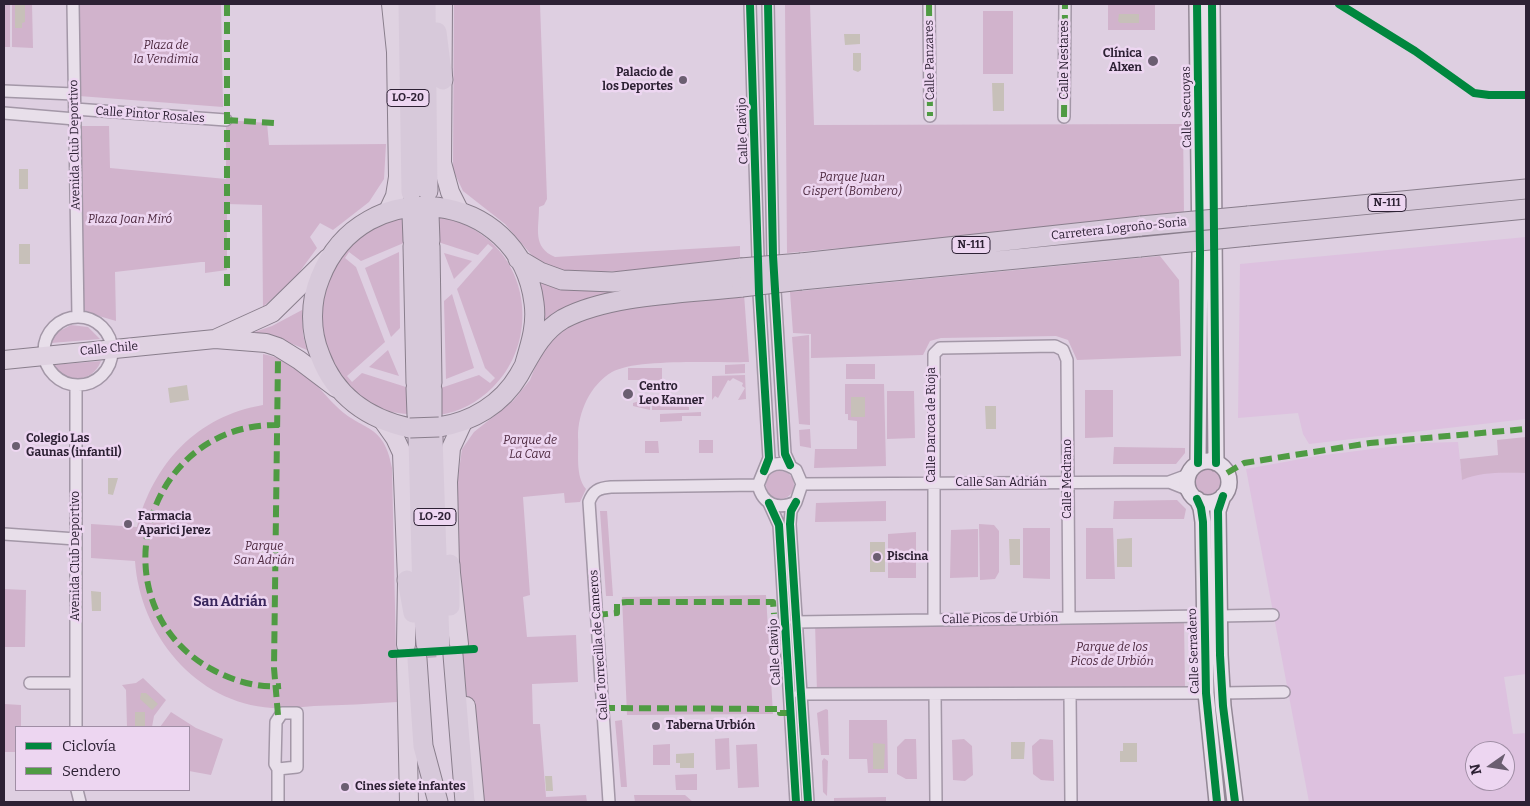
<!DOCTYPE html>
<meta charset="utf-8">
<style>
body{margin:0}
#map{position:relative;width:1530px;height:806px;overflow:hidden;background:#decfe1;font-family:Bitter,serif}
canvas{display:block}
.frame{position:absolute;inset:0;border:5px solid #2d2134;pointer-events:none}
.legend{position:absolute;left:15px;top:726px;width:175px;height:65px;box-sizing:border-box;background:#edd6f1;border:1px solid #a08ea5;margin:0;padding:6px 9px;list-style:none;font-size:15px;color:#2d2134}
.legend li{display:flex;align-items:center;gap:10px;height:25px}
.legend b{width:25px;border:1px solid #a08ea5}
.north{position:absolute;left:1465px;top:741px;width:50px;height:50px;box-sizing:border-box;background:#edd6f1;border:1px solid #a08ea5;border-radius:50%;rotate:257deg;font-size:14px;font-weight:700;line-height:20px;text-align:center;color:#2d2134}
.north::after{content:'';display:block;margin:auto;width:18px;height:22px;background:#6b5e71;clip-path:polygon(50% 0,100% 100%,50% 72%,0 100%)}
</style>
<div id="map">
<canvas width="1530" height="806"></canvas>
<div class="frame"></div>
<ul class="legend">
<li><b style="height:6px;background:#00873e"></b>Ciclovía</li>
<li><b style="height:6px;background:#4f9b43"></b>Sendero</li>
</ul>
<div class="north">N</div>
</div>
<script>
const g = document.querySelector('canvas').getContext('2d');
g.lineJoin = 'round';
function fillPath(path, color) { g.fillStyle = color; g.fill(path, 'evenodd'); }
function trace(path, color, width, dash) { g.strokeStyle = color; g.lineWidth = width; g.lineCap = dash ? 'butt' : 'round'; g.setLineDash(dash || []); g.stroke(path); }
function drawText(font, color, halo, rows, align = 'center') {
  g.font = font + ' Bitter,serif'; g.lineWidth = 5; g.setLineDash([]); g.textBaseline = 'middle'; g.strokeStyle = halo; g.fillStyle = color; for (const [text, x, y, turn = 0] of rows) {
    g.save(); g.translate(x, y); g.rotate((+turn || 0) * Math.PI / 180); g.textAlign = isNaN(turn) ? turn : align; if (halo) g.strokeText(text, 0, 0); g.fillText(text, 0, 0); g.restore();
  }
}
fillPath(new Path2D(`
 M1526,237V419L1309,444L1303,434L1298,413L1238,418L1240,264Z
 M1458,442L1462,479L1473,475L1494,472L1526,473V674L1504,677L1513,734L1526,733V802H1309L1246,469L1317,456L1420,443ZM1475,751H1505V781H1475Z`), '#ddc1df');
fillPath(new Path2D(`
 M4,4H10V47H4Z
 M12,4H32L33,48L12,47Z
 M78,4H221L223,107L79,96Z
 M454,4H540L547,199L544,205L539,207C539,229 532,247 555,257L740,246V259L620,271L565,273L541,266L505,224L463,191L453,170Z
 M785,4H810L814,125L1183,124L1184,216L787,253Z
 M1155,4V30H1108V5Z
 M983,11H1013V74H983Z
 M226,120L267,123L269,145L386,144L384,179L369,202L333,230L320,223L310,237L317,248L295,278L263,307L262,205L227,204V270L205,273V262H201L115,272L116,321L82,311L77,126H109L110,168L226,179Z
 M406,215V242L361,261L349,252L345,258L356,267L385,342L347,376L352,382L362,373L409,388V414C351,413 314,350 323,297C325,283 335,266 342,255C356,234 383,224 406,215Z
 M435,215C457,220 479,229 495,246C533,285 531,350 493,387C478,402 460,412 439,415L438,389L479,375L490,383L495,378L485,368L457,289L493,248L488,244L478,255L435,241Z
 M399,252L400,328L391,337L365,268Z
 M444,253L472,261L454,279Z
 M1160,256L1179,280L1181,356L1077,360L1068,340L1056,336L941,338L930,341L923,355L811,358V334L793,333L790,292Z
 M536,276L642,285L543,325Z
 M452,294L474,368L446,379L444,301Z
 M744,294L749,362C718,363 636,358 612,372C590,385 578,412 578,437C579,453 575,476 586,489L580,502L565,503L564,493L523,497L530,595L523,597L527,637L576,635L578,682L532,684L533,724H540L546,797L586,795L587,802H477L456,586L458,478L462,449L474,432L513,401L530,380L544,345L571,323L615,308Z
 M302,310L303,335L307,350L285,341L246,335L272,326Z
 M71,325L88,327L100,339L51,343L56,333Z
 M809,335L810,425L799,424L792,337Z
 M388,350L399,376L369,367Z
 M263,354C305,363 308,378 336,406C362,432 384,422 392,468L397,702C369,704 342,705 314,706C300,707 286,709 272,708C195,703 140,634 135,561L91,558V524L137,527C153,464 197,416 263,405Z
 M101,361C92,384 66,383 52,365Z
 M745,364V373L725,374V365Z
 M846,364H875V379H846Z
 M628,368H662V380H628Z
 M745,375L746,399L738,400L745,388L742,386L743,383L733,378L730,381L728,380L718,398L715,396L712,400V376Z
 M845,384H884L886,466L814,468L815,449H857V421L848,420V414H845Z
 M1085,390H1113V437L1085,438Z
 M887,391H914L915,438L887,439Z
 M650,398V410L633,406V403Z
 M652,398L663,399L689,407V410H652Z
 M701,412V416H682V421L660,422V414Z
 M810,429L811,448L800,446L799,430Z
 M1526,437V473C1504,473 1483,471 1462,480L1460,459L1498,455L1497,440Z
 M699,440H713V453H699Z
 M645,441H658L659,453H645Z
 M1114,447L1185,448V453L1176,464H1113Z
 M1195 482a13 13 0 1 1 26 0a13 13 0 1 1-26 0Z
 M766 485a14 14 0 1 1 28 0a14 14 0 1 1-28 0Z
 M1177,500L1186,509L1184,519H1113L1114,501Z
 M886,501V521L815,522L816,503Z
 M600,511H607L613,596H606Z
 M979,524L994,525L999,531V572L995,579L980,580Z
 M1023,528H1050V579L1023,578Z
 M1086,528H1113L1115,579H1086Z
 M978,529V577L950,578L951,530Z
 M916,532V578H888V534Z
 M4,589L26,590L25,647H4Z
 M766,595L773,714L627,715L622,597Z
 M1184,620L1185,689L817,692L815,623Z
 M143,678L166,700L154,716L152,727H127L126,690L122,685L136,683Z
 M4,704L21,705V727H16V752H4Z
 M826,709L828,710L829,755H821L817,713Z
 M171,712L196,728L223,739L211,775L189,771V727H160Z
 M622,720L627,787H621L615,721Z
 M849,720H887L888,773H868L867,759H849Z
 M729,738L730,769L716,770L715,739Z
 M905,739H916L917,779H906L897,774V747Z
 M964,739L972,746L973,775L965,781L953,780L952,740Z
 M1040,739L1053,740L1054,781L1041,780L1033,774L1032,746Z
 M670,744V765H653V745Z
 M757,744L759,787L738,788L736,745Z
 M824,758L828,761L827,796L823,792L822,761Z
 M697,774V790H676L675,775Z
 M634,795H685L693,802H635Z
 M886,797V802H834V798Z`), '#d1b3cc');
fillPath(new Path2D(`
 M15,4H25V22L22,23V28H15Z
 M1119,14H1139V23H1120L1118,21Z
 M844,34H860V44L845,45Z
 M853,53H861V70L858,72L853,70Z
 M992,83H1004V111H993Z
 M19,169H28V189H19Z
 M19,244H30V264H19Z
 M187,385L189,400L170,403L168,388Z
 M851,397H865V417H851Z
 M985,406H996V429H986Z
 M108,478H118L113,495L108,494Z
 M1132,538V567H1117V539Z
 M1009,539H1020V565H1010Z
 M273,540V567L262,562L259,552L263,544Z
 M870,542H885V572H870Z
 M91,591L101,592V611H92Z
 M141,693H146L158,704L152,710L140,699Z
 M135,712H145V727H135Z
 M1011,742H1025L1024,759H1011Z
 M873,743L885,744L884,769H873Z
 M1123,743H1137V762H1120V751H1123Z
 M694,753V768H680V763H676V754Z
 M545,776H552L553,791H546Z`), '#c7c0b9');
trace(new Path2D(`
 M426,644L427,658`), '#bbacbe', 19, [19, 9]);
const minor = new Path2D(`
 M73,4L78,317
 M750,4L758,257
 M768,4L773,256
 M929,4L930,116
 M4,91L74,94
 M75,109L226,120
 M4,113L75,119
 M1064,117L1065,4
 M775,291L785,454L790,465
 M759,293L769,458L758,485C763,505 778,510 796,502L802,484L796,470C785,462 774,461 764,471
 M44 351a34 34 0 1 1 68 0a34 34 0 1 1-68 0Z
 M76,386V727
 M1169,482L1189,490
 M802,484L1169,482L1188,475
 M796,502L791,511L790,524L808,802
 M769,503L779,525L796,802
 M4,534L76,539
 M1218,616L1273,615
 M934,620V354L940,348L1055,346L1063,350L1067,360L1069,618
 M796,622L1204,616
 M30,683H76
 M1222,693L1284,692
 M800,694L1206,693
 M935,694L936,802
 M1070,694L1071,802
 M278,769L297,767V713H282L276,722L275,764L278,769V802
 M77,790L80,802
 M609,802L589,502C593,491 598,488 611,487L758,485`);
const secondary = new Path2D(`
 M1197,4L1200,253L1198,463
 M1212,4L1216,463
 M1187 482a21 21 0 1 1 42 0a21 21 0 1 1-42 0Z
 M1223,496L1218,511L1220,655L1223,706L1235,802
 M1197,499L1201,508L1203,522L1206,693L1217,802`);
const primary = new Path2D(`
 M443,4L442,163L450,192L459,210
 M388,211L395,196L398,177L396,52L391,4
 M217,338L272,313L328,258
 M4,360L215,339L266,343L278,347L299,360L336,388
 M383,421L395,438L402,453L407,580L406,645
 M459,644L450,564L448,482L451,448L463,422
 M406,660L409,802
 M466,706L475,802`);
const trunk = new Path2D(`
 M408,4L411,192
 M426,4L428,191
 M437,32L443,80
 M412,214L413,241
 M429,214L430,241
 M1248,216L1526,189
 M1249,236L1526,209
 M413,246L416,383
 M430,246L432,383
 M518,259L540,272L562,280L613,282L741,268
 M801,263L1141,226
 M801,280L1140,247
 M416,388L417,415
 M432,389V415
 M439,427C472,422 502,404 519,375C531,354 541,332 563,319C609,294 689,293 742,287
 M410,428C368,419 335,396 320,355C310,331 310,302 320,278C362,170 520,189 534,303C537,324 531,343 525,363
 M433,437L440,644
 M418,438L422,596L426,644
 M450,564V606
 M407,580L413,613
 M453,655L465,802
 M417,659L423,746L438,802`);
trace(minor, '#a397a7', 14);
trace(secondary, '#938896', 18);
trace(primary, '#897e8c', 20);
trace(trunk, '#897e8c', 21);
trace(minor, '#e8dfea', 11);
trace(secondary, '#e8dfea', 15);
trace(primary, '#dfd2e1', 18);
trace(trunk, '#d7c9da', 19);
const trunkBridge = new Path2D(`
 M1141,226L1248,216
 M1140,247L1249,236
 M741,268L801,263
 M742,287L801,280
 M410,428L439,427`);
trace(trunkBridge, '#897e8c', 21, []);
trace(trunkBridge, '#d7c9da', 19);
trace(new Path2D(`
 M227,4V288
 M929,4L930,116
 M1064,117L1065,4
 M226,120L274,123
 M279,425C142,422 93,608 215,671C234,681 258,688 281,686
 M1227,473L1244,463L1370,443L1526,429
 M596,615L617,613V603L627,602H773L774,614
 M603,708L780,709V713H790
 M278,715L274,668L278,358`), '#4f9b43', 6, [12, 6]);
trace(new Path2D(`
 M750,4L759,293L769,458L764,471
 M768,4L773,256L785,454L790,465
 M1197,4L1200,253L1198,463
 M1212,4L1216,463
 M1339,4L1415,51L1474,93L1489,95H1526
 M1223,496L1218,511L1220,655L1223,706L1235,802
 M1197,499L1201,508L1203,522L1206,693L1217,802
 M796,502L791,511L790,524L808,802
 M769,503L779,525L796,802
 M392,654L474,649`), '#00873e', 8);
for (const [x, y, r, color] of [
 [1153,61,6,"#6b5e71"],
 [683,80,5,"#6b5e71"],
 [628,394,6,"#6b5e71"],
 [16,446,5,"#6b5e71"],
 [128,524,5,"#6b5e71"],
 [877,557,5,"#6b5e71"],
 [656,726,5,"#6b5e71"],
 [345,787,5,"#6b5e71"]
]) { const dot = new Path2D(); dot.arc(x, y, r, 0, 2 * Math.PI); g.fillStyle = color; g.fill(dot); trace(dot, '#edd6f1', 2); }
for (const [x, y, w] of [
 [408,98,42],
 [1387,203,38],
 [971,245,38],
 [435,517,42]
]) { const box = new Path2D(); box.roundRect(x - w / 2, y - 8.5, w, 17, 4); g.fillStyle = '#edd6f1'; g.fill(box); trace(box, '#2d2134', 1); }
drawText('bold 11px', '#2d2134', null, [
 ["LO-20",408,98],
 ["N-111",1387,203],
 ["N-111",971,245],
 ["LO-20",435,517]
]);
drawText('italic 12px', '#4e2a40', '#edd6f1', [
 ["Plaza de",166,46],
 ["la Vendimia",166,60],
 ["Parque Juan",852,178],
 ["Gispert (Bombero)",852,192],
 ["Plaza Joan Miró",130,220],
 ["Parque de",530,441],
 ["La Cava",530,455],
 ["Parque",264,547],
 ["San Adrián",264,561],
 ["Parque de los",1112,648],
 ["Picos de Urbión",1112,662]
]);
drawText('bold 12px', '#2d2134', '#edd6f1', [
 ["Clínica",1142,54,"right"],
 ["Alxen",1142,68,"right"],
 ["Palacio de",673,73,"right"],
 ["los Deportes",673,87,"right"],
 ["Centro",639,387],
 ["Leo Kanner",639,401],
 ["Colegio Las",26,439],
 ["Gaunas (infantil)",26,453],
 ["Farmacia",138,517],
 ["Aparici Jerez",138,531],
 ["Piscina",887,557],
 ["Taberna Urbión",666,726],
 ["Cines siete infantes",355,787]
], 'left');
drawText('12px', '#2d2134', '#edd6f1', [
 ["Calle Panzares",930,60,-91],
 ["Calle Nestares",1065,60,-90],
 ["Calle Secuoyas",1187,107,-91],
 ["Calle Pintor Rosales",150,115,4],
 ["Calle Clavijo",743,131,-92],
 ["Avenida Club Deportivo",75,145,-91],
 ["Carretera Logroño-Soria",1119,229,-6],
 ["Calle Chile",109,349,-5],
 ["Calle Daroca de Rioja",932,425,-90],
 ["Calle Medrano",1068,479,-90],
 ["Calle San Adrián",1001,483],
 ["Avenida Club Deportivo",76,556,-90],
 ["Calle Picos de Urbión",1000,619,-1],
 ["Calle Torrecilla de Cameros",599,645,-94],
 ["Calle Serradero",1194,651,-92],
 ["Calle Clavijo",775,652,-93]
]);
drawText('bold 14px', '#38255c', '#edd6f1', [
 ["San Adrián",230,602]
]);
</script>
